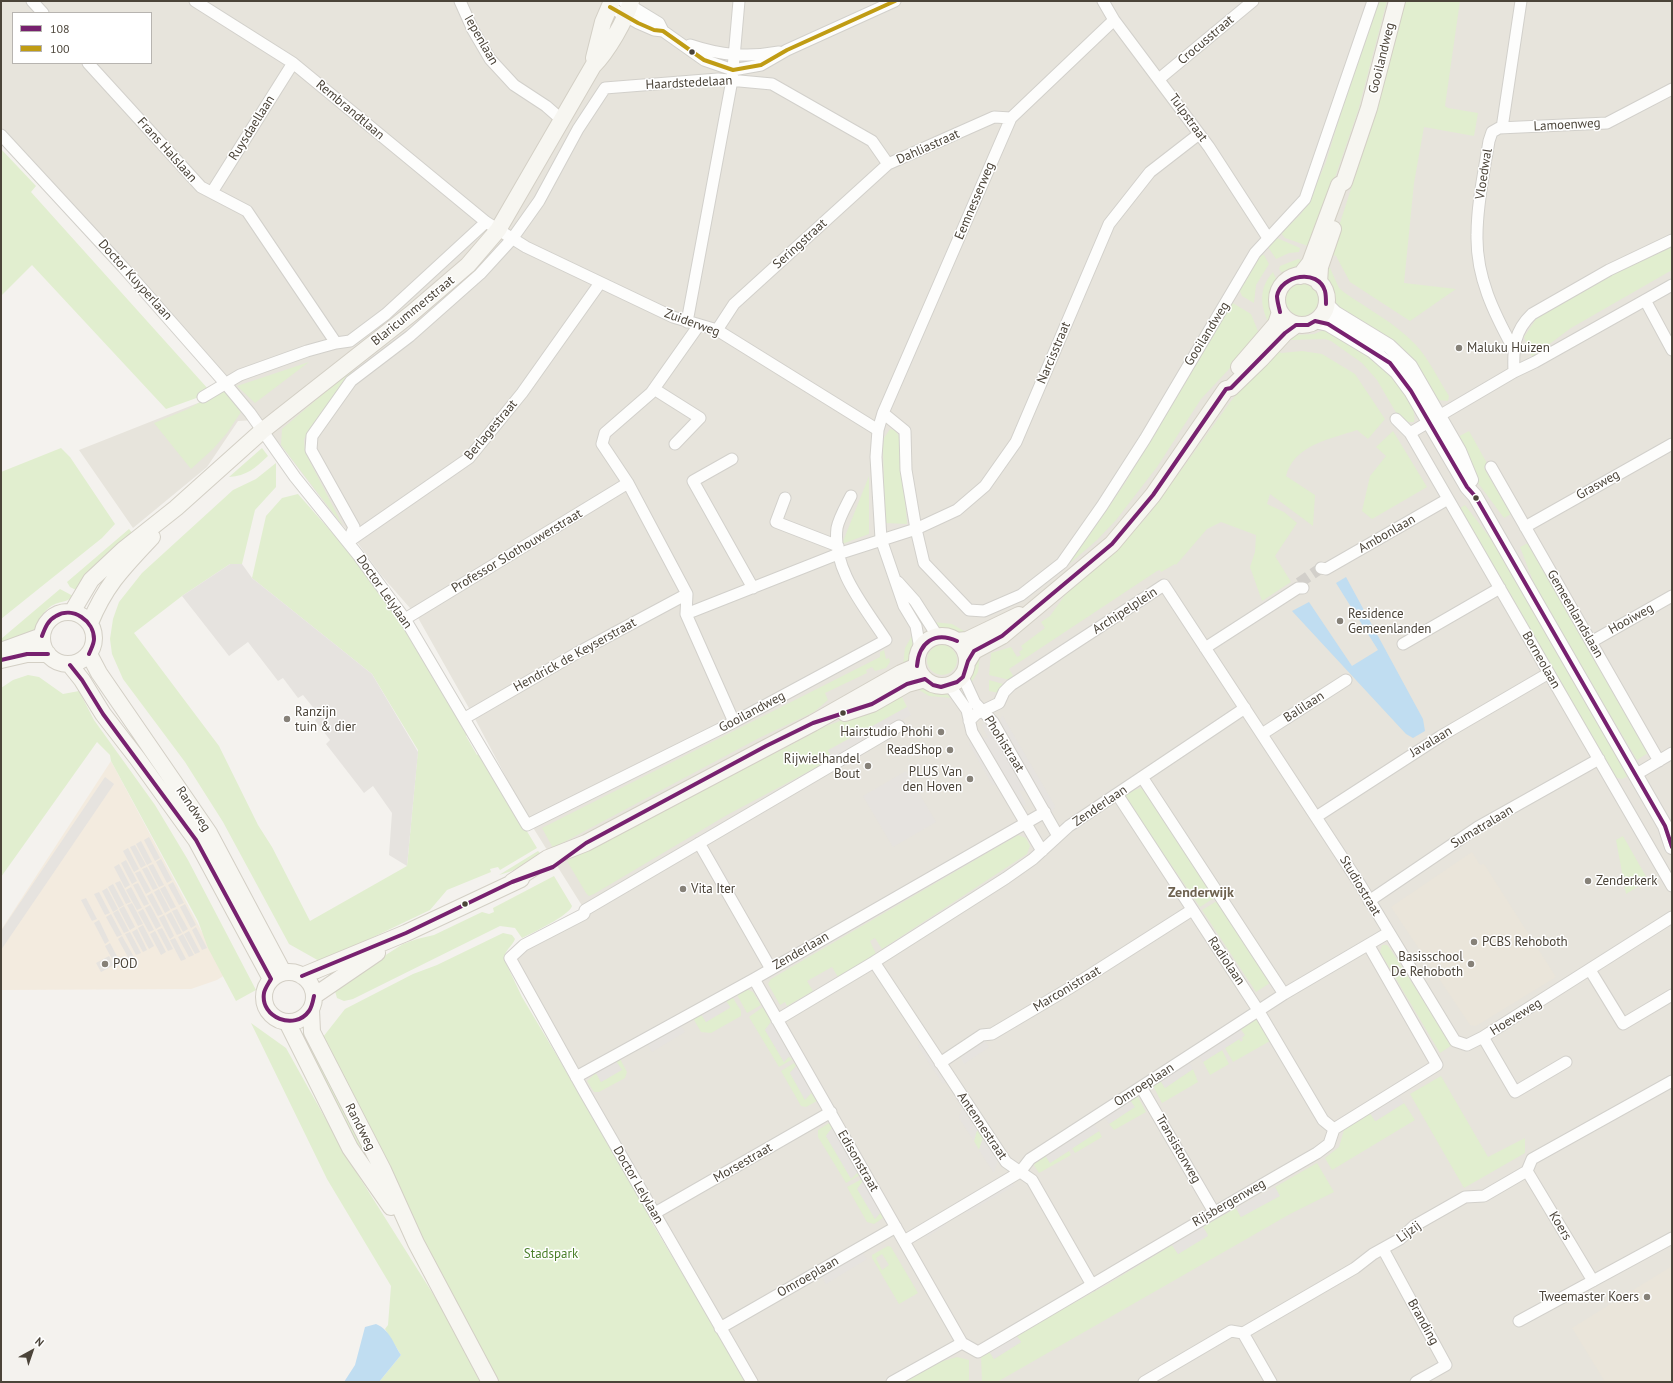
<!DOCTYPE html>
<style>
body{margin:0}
#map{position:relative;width:1673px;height:1383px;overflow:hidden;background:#f4f2ee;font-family:"PT Sans",sans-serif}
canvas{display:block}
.frame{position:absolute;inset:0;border:2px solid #4b4439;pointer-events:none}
.legend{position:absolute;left:12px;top:12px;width:140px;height:52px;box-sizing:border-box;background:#fff;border:1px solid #b7b4b0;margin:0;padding:5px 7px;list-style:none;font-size:12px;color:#4b4439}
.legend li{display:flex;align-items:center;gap:8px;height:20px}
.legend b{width:20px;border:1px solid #b7b4b0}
.north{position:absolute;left:12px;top:1331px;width:40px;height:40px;-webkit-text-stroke:3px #fff;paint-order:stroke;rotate:40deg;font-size:11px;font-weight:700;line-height:16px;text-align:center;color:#4b4439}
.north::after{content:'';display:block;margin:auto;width:14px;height:18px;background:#4b4439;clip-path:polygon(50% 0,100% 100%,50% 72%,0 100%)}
</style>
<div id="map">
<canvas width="1673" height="1383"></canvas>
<div class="frame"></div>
<ul class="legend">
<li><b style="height:5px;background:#77216f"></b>108</li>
<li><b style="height:5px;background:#c09c14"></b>100</li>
</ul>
<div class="north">N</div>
</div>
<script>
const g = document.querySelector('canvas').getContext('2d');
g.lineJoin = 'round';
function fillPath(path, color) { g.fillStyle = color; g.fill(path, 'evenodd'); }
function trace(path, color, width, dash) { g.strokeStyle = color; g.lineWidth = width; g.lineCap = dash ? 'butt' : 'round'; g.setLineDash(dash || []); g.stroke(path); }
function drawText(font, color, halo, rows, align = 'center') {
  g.font = font + ' "PT Sans",sans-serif'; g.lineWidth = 3; g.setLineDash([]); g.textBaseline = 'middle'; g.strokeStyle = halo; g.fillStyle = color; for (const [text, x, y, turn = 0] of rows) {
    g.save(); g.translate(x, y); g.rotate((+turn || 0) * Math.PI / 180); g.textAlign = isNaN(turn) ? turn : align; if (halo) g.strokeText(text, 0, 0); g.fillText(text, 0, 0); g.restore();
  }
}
fillPath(new Path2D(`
 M1,1H1672V1382H758L515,959L527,946L586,912L532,826L474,717L417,616L381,575L357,542L332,513L282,447L258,420L238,421L207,467L133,528L79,450L208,399L222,384L1,144ZM13,13H151V63H13Z`), '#e7e4dc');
fillPath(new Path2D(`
 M111,761L225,975L217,980L191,989L1,990V930Z`), '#f3ebdf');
fillPath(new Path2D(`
 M1472,852L1480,865L1484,864L1556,977L1476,1026L1470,1025L1391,907Z
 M1672,1266V1382H1605L1572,1328Z`), '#eae5da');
fillPath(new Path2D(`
 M1375,1H1387L1358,111L1311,247L1285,238L1281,233L1300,215L1308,204L1326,162Z
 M1403,1H1460L1445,106L1448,108L1478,113L1474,136L1424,127L1414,183L1404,283L1456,289L1410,321L1350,282L1336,256L1330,254L1368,136Z
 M1,149L36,186L31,192L209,390L202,396L166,409L32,265L1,296Z
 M1277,238L1300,248L1299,252L1289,253L1276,259L1268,247Z
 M1672,244V270L1571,328L1532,357L1524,337L1538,316L1548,307Z
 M1260,255H1264L1269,264L1256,285L1254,303L1242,296L1239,289Z
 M1298,259L1306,261L1298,269L1284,275L1279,269L1280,266Z
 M1325,268H1330L1339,288L1345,293C1368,309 1395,323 1415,344C1429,359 1438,379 1449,396L1448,401L1437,400L1333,303L1326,280Z
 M1273,272L1277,281L1271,298L1275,315L1268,322C1260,304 1259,288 1273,272Z
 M1286 300a16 16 0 1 1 32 0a16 16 0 1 1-32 0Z
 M1231,302L1251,314L1260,336L1201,399L1157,467L1116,520L1097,540L1060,572L1092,531L1125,483Z
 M1329,328C1347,340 1367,351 1383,364C1396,374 1418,406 1414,422H1408L1398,416L1377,380L1362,363L1331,341L1325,339L1289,340L1295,335L1314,334Z
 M1276,348L1281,353L1302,351L1322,354L1355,374L1385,419L1368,439L1357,430C1330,439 1294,445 1286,476L1315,495L1313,526L1270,494L1267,504L1284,512L1297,523L1275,556L1291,582L1262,601L1250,567L1255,552L1256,535L1221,522L1207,529L1176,565L1175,564L1161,572L1160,570L1157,571L1009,669L1014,677L1010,680L989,675L991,653L1011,647L1017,657L1021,655L1019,652L1023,649L1021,646L1045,628L1041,622L1050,616L1070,588L1128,537L1148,516L1231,401Z
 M309,362L255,403L237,386Z
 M356,366L304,439L305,452L343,526L281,445L282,429Z
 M221,390L226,393L241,412L227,433L213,449L191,469L154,423L188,409Z
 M890,429L895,430L900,438L907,524L885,523L883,447L884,438Z
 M1393,431L1427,487L1372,519L1362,511L1370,476L1386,456L1376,447Z
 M1469,431L1488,465L1484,468L1511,514L1504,518L1478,483L1456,438Z
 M61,448L70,457L115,524L102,538L1,619V472Z
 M262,448L268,456C255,468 247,476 229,477Z
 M276,463V487L255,510L242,564H230L182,596L134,633L219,746L258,825L272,847L310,921L407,866L418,750L372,674L252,578L266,516L282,498L298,494L358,562L397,616L470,733L466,736L477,755L480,753L537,848L500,870L498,867L490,869L491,872L447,890L430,910L321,962L289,944L223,822L185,762L123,679L112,654L110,639L113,619L119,602L142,573L233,490L256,479Z
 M869,476V534L842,544Z
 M1465,505L1494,543L1628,776L1622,779L1614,777L1459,509Z
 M129,529L133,534L78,591L70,587L67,582Z
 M1528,543L1648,753L1637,760L1538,594L1520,547Z
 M60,589L73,596C68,601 65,601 58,603C46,606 37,621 34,632L1,642V639Z
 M933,622L952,624L969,634C959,635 939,630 933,622Z
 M914,632C915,645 913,657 903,666L905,648Z
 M927 660a15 15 0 1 1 30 0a15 15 0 1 1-30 0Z
 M884,650L886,659L889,658L890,662L886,668L875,671L872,667L866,670L867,673L825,693L828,700L814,712L759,738L553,848L542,828L880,657V652Z
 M980,655L978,672L970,685C968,671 971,664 980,655Z
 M28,675L39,677L63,694L79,691L94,720L155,805L188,860L256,990L236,1001L208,948L198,921L111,761L110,755L97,742L1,877V688L13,680Z
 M989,680L1003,684L999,693L989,691Z
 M920,685L942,691L952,698L929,696L916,688Z
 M899,691L907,707L828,750L832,759L727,815L594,894L589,896L586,893L567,861L585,852L810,735L814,731L855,715Z
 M1141,788L1143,789L1214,898L1200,907L1126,799V795L1131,791Z
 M1018,835L1026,838L1030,846L1027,854L882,949L875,938L870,941L876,954L838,977L832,967L807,981L813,991L787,1006L785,1002L780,1005L768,984L771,979Z
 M1623,836L1648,880L1626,894L1616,840Z
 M538,851L540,853C527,864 515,871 499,875Z
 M554,876L572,906C570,915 532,933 522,938L515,928L500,926L353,999L344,1001L337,998L334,988L403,944L417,939L434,935L482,912L489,914L494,912L493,908Z
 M1217,901L1270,983L1256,992L1202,910Z
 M503,933L512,935L515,939C512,947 505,949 504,959L522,997L650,1212L651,1221L747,1382H498L396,1187L358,1103L323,1037L345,1009L413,974L437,965Z
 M1382,945H1387L1389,947L1452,1045L1440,1053L1380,952Z
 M744,988L753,992L761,1005L747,1013L736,993Z
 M731,995L741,1011V1016L711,1033L701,1032L693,1018L701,1014L706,1022L730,1008L725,999Z
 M763,1007L771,1022L765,1030L784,1062L788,1057L793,1059L779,1067L749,1017Z
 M1256,1018L1270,1041L1233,1062L1225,1048L1239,1039L1241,1042L1243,1040L1242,1037L1245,1035L1240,1028Z
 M251,1023L286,1048L348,1159L445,1313L480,1382H379L401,1355L385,1329L388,1325L391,1286L327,1179Z
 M304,1033L378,1179L296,1036Z
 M1222,1050L1229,1064L1210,1075L1203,1062Z
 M620,1059L627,1072L625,1078L599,1092H594L587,1081L596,1073L601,1082L621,1070L616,1061Z
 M794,1063L796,1066L790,1073L805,1099L811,1093L817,1101L806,1107L801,1106L781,1071Z
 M1193,1069L1198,1082L1162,1103L1153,1086L1160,1080L1165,1088Z
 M1441,1076L1488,1157L1525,1138V1153L1464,1188L1410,1094Z
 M1134,1097H1138L1146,1112L1114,1130L1109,1124L1134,1107L1129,1099Z
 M1404,1103L1415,1120L1332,1170L1325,1158L1339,1147L1344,1130L1370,1113L1376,1121Z
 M829,1123L832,1128L826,1136L852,1178L857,1173L860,1175L846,1183L818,1137V1130Z
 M977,1130L983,1138L979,1150L974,1141Z
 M1099,1131L1102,1137L1075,1153L1072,1148Z
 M1069,1151L1071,1155L1039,1173L1034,1165L1037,1160L1045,1155L1050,1163Z
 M1317,1163L1334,1192L1290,1214L997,1382H982L981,1356L989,1351L994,1359L1021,1342L1016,1335L1108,1284L1172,1245L1178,1254L1208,1235L1203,1227L1236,1208L1241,1217L1279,1196L1275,1187Z
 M862,1179L875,1219L881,1212L883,1218L874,1224L867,1222L847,1187Z
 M888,1246L891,1247L918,1293L899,1304L872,1258V1255ZM882,1254L889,1265L882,1270L876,1258Z
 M957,1357L969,1360V1380L966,1382H903L936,1363Z`), '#e1eecf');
fillPath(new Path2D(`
 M230,564H242L252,578L372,674L418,752L407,866L389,855L392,813L373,786L364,793L326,744L330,740L315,720L320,716L303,695L298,698L283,678L278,681L248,642L229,656L182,596Z
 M907,707L911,715L832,759L828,751Z
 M1002,715L1055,806L1052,814L999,724Z
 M981,723L989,726L1028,792L1019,790L1027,806L1018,804L980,737L988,738Z
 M971,739L998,787L992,784L969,744Z
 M906,771L936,822L893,847L863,796Z
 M105,777L114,784L1,950V931Z
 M149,837L160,858L155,861L144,840Z
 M141,841L152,862L147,865L136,844Z
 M135,845L146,865L141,868L130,847Z
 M128,848L139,869L134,872L123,851Z
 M714,855L736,894L733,896L711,857Z
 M161,859L172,880L167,883L156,862Z
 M126,860L137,881L132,884L121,863Z
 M119,864L130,885L125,888L114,867Z
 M153,864L164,885L159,887L148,866Z
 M147,867L158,888L153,890L142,869Z
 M140,871L151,891L146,894L135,873Z
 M120,881L131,902L126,904L115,883Z
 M173,882L184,903L179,905L168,885Z
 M138,883L149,904L144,906L133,885Z
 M113,884L124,905L119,908L108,887Z
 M165,886L176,907L171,909L160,889Z
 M131,887L142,908L137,910L126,890Z
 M107,888L118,909L113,912L102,891Z
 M159,889L170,910L165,913L154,892Z
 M99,892L110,913L105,915L94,894Z
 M152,893L163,914L158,916L147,896Z
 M86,898L97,919L92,921L81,900Z
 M132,903L143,924L138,926L127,905Z
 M185,904L196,925L191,928L180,907Z
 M150,905L161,926L156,929L145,908Z
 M124,906L135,927L130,930L119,909Z
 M143,909L154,930L149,932L138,912Z
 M177,909L188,929L183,932L172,911Z
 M118,910L129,931L124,933L113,913Z
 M171,912L182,933L177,935L166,915Z
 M111,914L122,935L117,937L106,917Z
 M164,915L174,936L170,939L159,918Z
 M99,920L109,941L105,944L94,923Z
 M143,925L154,946L149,949L138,928Z
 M196,927L207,948L202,950L192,930Z
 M162,928L173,949L168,951L157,930Z
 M137,929L147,950L143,952L132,932Z
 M155,931L166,952L161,955L150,934Z
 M189,931L200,952L195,954L184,934Z
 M130,932L141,953L136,955L125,934Z
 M183,934L194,955L189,957L178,937Z
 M122,936L134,957L129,959L118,939Z
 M175,938L186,959L181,961L170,940Z
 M110,943L121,964L116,966L105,946Z
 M109,956L114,965L101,972L96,963Z
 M725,999L730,1007L706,1022L701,1014Z
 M771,1022L790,1055L784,1062L765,1030Z
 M680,1024L685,1032L652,1052L647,1043Z
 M1238,1028L1244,1036L1203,1062L1198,1054Z
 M984,1040L989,1047L964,1064L960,1056Z
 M921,1044L946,1082L943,1084L918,1046Z
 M616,1061L622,1070L601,1082L596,1073Z
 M1188,1061L1193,1069L1165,1088L1160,1080Z
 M796,1066L812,1092L805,1100L790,1073Z
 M1399,1095L1404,1103L1375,1121L1370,1113Z
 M1129,1099L1135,1107L1109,1124L1104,1116Z
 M962,1107L977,1130L974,1141L959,1118Z
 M1093,1123L1099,1131L1050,1163L1045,1155Z
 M832,1128L858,1172L851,1179L826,1136Z
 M983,1138L998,1161L994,1173L979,1150Z
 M863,1181L881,1212L875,1219L857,1189Z
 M1013,1183L1014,1186L967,1213L966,1210Z
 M1275,1187L1280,1196L1241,1217L1236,1208Z
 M944,1222L946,1225L927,1237L925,1234Z
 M1203,1227L1208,1236L1178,1254L1172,1245Z
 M862,1252L867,1259L826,1284L821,1276Z
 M1016,1335L1021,1342L994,1359L989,1351Z`), '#e6e3df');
fillPath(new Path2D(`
 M1346,577L1423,719L1425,731L1413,738L1406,734L1292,611L1309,602L1352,666L1378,650L1336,583Z
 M376,1324C390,1330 393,1343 401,1355L379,1382H344L355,1365L365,1327Z`), '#c0ddf1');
trace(new Path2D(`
 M1299,583L1321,568`), '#d2cfca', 11, [11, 5.5]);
const minor = new Path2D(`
 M32,1L43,13
 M195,1L293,63L486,222L526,247L673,317L717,330L878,430
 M460,1L473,30L490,59L514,85L546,106L562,120
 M623,1L659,23L663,31
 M1103,1L1114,20L1209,147L1268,238
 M610,7L638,23L654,30L663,31L704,60L733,70L761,65L787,50L895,1
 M690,45C720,55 747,58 779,52
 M88,63L201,187L247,211L336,343
 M1159,79L1253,1
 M1502,128L1521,1
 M1,135L123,267L225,383L250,413L295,477L358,555L405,619L527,825L734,722L886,640C865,607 832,570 837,528C839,518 846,506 851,496
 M212,192L293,63
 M1645,300L1672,350
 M687,322L732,80L739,1
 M699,325L651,393L605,433L602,444L628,483L687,594L686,614L734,722
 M717,330L734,304L888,164
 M1513,348C1494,313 1476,277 1477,235C1477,204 1484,172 1489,141L1492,132L1499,128L1607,123L1672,89
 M1514,372C1513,348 1514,331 1532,314L1609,270L1672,240
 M654,389L700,418L675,444
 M203,397L240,375L307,351L336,343L350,341L386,314L486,222
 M883,413L905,431L906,470L916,529L924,563L969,610L984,611L1021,595L1062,563L1102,506L1145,439L1255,253L1305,199L1373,1
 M1396,419L1410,433L1672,886
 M1410,433L1514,372L1535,362L1672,285
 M732,459L693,481L753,588
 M1491,467L1659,761
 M785,498L776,522L838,546
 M1525,527L1672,444
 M348,542L354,527L311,450L312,436L351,381L410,336L480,274L512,239L539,201L578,129L605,88L718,79L772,84L872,141L888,164L994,117L1011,118
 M348,542L469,458L522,393L600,283
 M1321,568L1326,569L1448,499
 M898,582L915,601L938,637
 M686,614L838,554L916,529L957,510L985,486L1016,442L1109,224L1150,172L1199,134
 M405,619L628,483
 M1591,642L1672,596
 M1403,644L1500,588
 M1205,648L1298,588H1303
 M920,649L916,626L904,606L881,539L876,457L878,430L883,413L1011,118L1114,20
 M963,677L975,703L993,722L1058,836
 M950,686L967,710L972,732L1042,851
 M465,718L577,653L687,594
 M969,721L976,714L999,703L1004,692L1011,685L1164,585L1361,886L1455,1041L1467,1045L1483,1037
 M1262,734L1346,680
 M1635,775L1672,753
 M1142,777L1284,994
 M1117,794L1258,1010L1323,1120L1334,1129
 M1316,817L1441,736L1549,673
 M699,843L771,969
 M1369,901L1478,827L1599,759
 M874,962L1006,1162L1032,1180L1092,1285
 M1590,970L1623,1024L1672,995
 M754,979L962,1343
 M777,1020L874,962L1006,878L1033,859L1069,826L1245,708
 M1566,1062L1515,1092L1483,1037L1672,917
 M940,1063L982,1035L992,1034L1068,989L1192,910
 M576,1077L754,979L1045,812
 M1141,1087L1214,1212
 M1527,1171L1593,1281
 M655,1213L831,1112
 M904,1241L1020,1172L1030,1159L1284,994L1388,933
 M1383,1249L1446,1365L1416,1382
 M1519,1321L1672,1238
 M720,1328L896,1227
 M1243,1333L1271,1382
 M752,1382L584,1091L510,958L524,945L584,914L585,910L899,726
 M892,1382L962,1343L978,1352C1091,1286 1203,1218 1317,1153L1329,1144L1334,1129L1437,1065L1369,946
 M1144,1382L1231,1331L1243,1333L1355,1268L1373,1254L1400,1239L1414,1226L1465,1197L1484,1196L1527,1171L1532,1159L1672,1081`);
const tertiary = new Path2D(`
 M1326,304L1335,313L1389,346L1410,366L1459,451L1471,480
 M1315,321L1328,324L1373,351L1397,372L1411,391L1467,487L1475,496L1665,826L1672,847`);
const secondary = new Path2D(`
 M594,58L603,22L612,1
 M1277 300a25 25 0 1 1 50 0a25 25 0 1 1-50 0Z
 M1300,276L1310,263L1339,185L1344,182L1369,108L1397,1
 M1319,283L1320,267L1333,229
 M1239,367L1276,324L1280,312
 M72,612L91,580L123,550L176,508L262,431L412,313L468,265L498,230L593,66C607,52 626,20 631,1
 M42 638a26 26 0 1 1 52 0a26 26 0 1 1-52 0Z
 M90,623C106,584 124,567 152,537
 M917 661a25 25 0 1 1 50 0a25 25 0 1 1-50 0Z
 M957,641L967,640L1019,615
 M1,651L42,636
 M89,654L99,673L209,833L283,972
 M1,660L27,654H48
 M968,661L974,651L1002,636L1112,544L1153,495L1226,389L1231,388L1261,359L1285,333L1296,325
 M70,665L82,680L103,714L137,758L196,840L271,979
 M845,713L872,704L907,684L925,679
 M512,882L548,858L586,843L813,723L901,673L917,666
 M264 997a25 25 0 1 1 50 0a25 25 0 1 1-50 0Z
 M302,976L406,933L521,879
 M314,996L377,953
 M311,1009L312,1032L383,1170L416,1243L490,1382
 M287,1022L350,1148L391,1207`);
trace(minor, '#d2d0cb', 13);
trace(tertiary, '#d2d0cb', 16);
trace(secondary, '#d3cfc5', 18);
trace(minor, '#fdfdfc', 11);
trace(tertiary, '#fdfdfc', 14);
trace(secondary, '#f7f6f1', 16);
trace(new Path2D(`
 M1280,312C1279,307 1277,301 1277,296C1281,275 1318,268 1325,291C1326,295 1326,300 1326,304
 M1296,325H1308L1315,321L1328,324L1390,363L1411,391L1467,487L1475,496L1665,826L1672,847
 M42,636C45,628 48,620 56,616C73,606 94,621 94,639C94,644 91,649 89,654
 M1,660L27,654H48
 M70,665L82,680L103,714L196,840L271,979
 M917,666C919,642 935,631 957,641
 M925,679L933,685L941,687L957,682L963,677L968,661L974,651L1002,636L1112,544L1153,495L1226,389L1231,388L1285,333L1296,325
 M302,976L406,933L512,882L553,867L586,843L766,746L813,723L872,704L907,684L925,679
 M271,979C269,983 265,988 264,993C260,1018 295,1031 309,1011C312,1007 313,1001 314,996`), '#77216f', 4);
trace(new Path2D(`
 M610,7L638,23L654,30L663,31L704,60L733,70L761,65L787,50L895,1`), '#c09c14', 4);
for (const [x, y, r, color] of [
 [692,52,3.5,"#4b4439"],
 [1459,348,4,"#868178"],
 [1476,498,3.5,"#4b4439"],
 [1340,621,4,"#868178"],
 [843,713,3.5,"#4b4439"],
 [287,719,4,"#868178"],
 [941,732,4,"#868178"],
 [950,750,4,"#868178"],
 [868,766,4,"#868178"],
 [970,779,4,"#868178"],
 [1588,881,4,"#868178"],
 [683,889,4,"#868178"],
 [465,904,3.5,"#4b4439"],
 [1474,942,4,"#868178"],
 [105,964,4,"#868178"],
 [1471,964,4,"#868178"],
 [1647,1297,4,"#868178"]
]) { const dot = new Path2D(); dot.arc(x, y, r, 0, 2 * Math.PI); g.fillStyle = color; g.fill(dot); trace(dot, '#fff', 1.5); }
drawText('13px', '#4b4439', '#fff', [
 ["Iepenlaan",481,40,60],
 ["Crocusstraat",1206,40,-40],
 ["Gooilandweg",1382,58,-76],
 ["Haardstedelaan",689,83,-3],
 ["Rembrandtlaan",350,110,40],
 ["Tulpstraat",1188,118,54],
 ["Lamoenweg",1567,125,-3],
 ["Ruysdaellaan",252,128,-58],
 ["Dahliastraat",928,147,-24],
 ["Frans Halslaan",167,150,48],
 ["Vloedwal",1484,174,-81],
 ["Eemnesserweg",975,201,-67],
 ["Seringstraat",800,244,-42],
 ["Doctor Kuyperlaan",135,280,48],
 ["Blaricummerstraat",413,311,-39],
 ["Zuiderweg",692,323,20],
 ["Gooilandweg",1207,334,-58],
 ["Narcisstraat",1054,353,-67],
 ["Berlagestraat",491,430,-50],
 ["Grasweg",1598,485,-29],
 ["Ambonlaan",1387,534,-30],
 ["Professor Slothouwerstraat",517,551,-31],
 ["Doctor Lelylaan",384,592,55],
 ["Archipelplein",1125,611,-33],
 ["Gemeenlandslaan",1575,614,60],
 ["Hooiweg",1631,619,-29],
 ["Hendrick de Keyserstraat",575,655,-29],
 ["Borneolaan",1541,660,60],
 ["Balilaan",1304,707,-33],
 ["Gooilandweg",752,712,-28],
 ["Javalaan",1431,742,-31],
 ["Phohistraat",1004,744,58],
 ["Zenderlaan",1100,806,-34],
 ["Randweg",193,809,56],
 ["Sumatralaan",1482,827,-31],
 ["Studiostraat",1360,886,59],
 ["Zenderlaan",801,951,-30],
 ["Radiolaan",1226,961,56],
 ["Marconistraat",1067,989,-31],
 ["Hoeveweg",1516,1017,-32],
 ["Omroeplaan",1144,1085,-33],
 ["Antennestraat",982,1126,56],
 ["Randweg",360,1127,63],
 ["Transistorweg",1178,1149,60],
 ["Edisonstraat",858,1161,60],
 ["Morsestraat",743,1163,-30],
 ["Doctor Lelylaan",638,1185,60],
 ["Rijsbergenweg",1229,1203,-30],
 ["Koers",1560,1226,59],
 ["Lijzij",1409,1232,-36],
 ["Omroeplaan",808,1277,-30],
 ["Branding",1423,1322,61]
]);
drawText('13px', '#4b4439', '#fff', [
 ["Maluku Huizen",1467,348],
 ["Residence",1348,614],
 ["Gemeenlanden",1348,629],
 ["Ranzijn",295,712],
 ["tuin & dier",295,727],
 ["Hairstudio Phohi",933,732,"right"],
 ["ReadShop",942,750,"right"],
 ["Rijwielhandel",860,759,"right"],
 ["Bout",860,774,"right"],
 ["PLUS Van",962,772,"right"],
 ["den Hoven",962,787,"right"],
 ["Zenderkerk",1596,881],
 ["Vita Iter",691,889],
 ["PCBS Rehoboth",1482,942],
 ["Basisschool",1463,957,"right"],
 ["De Rehoboth",1463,972,"right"],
 ["POD",113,964],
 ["Tweemaster Koers",1639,1297,"right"]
], 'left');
drawText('13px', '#4a7f2a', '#fff', [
 ["Stadspark",551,1254]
]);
drawText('bold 14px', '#6e6250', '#fff', [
 ["Zenderwijk",1201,893]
]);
</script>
